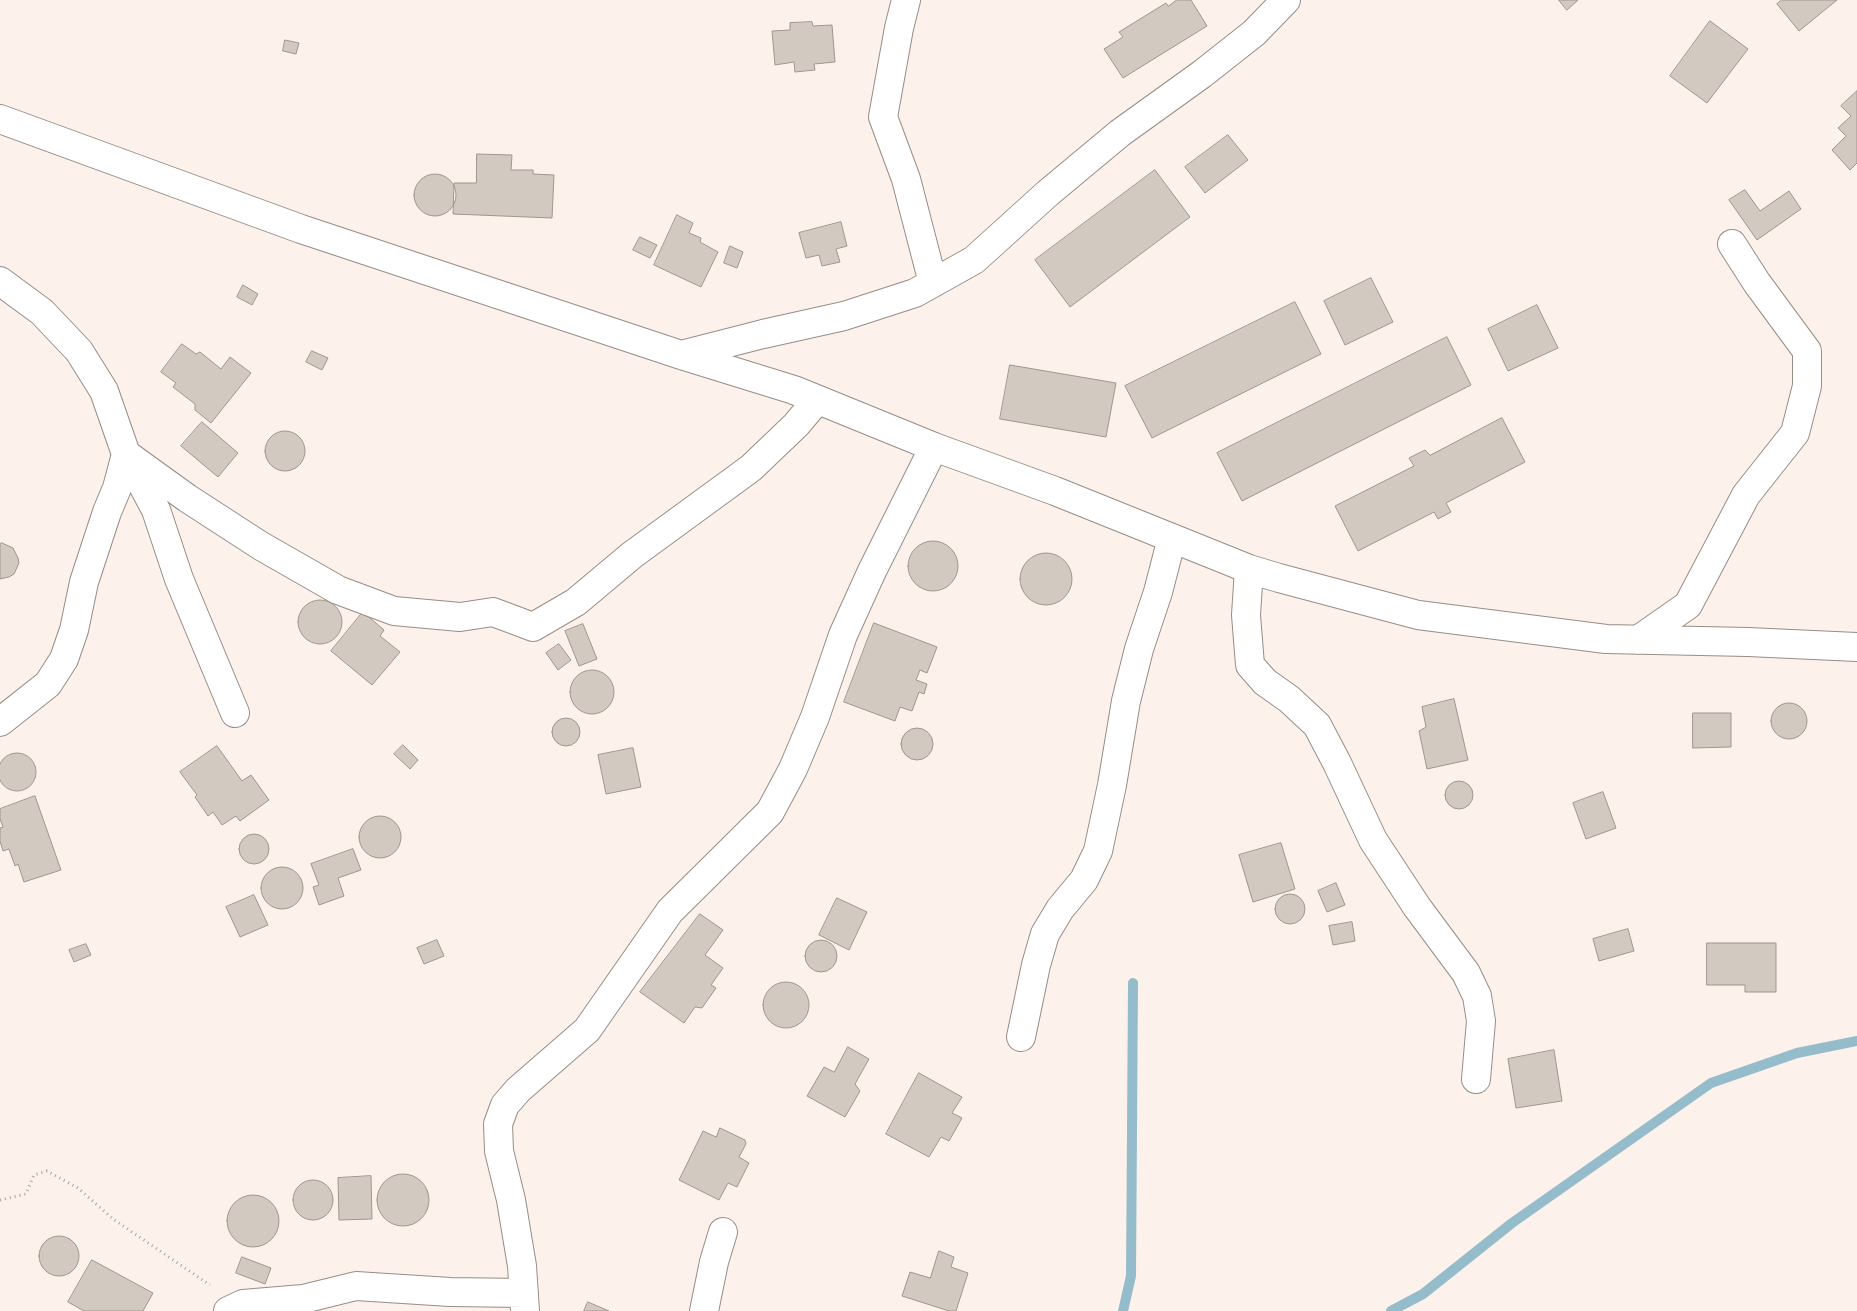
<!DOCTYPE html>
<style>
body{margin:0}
canvas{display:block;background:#fdf2eb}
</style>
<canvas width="1857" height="1311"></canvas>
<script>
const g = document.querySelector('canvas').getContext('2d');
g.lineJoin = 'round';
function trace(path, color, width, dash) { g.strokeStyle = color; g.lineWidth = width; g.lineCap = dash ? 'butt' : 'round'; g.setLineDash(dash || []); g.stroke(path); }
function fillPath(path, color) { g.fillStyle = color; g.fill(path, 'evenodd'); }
trace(new Path2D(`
 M1123,1311L1131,1276L1133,983
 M1391,1311L1423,1294L1512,1223L1711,1083L1797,1053L1857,1041`), '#94bcca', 10);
const building = new Path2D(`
 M1177,0H1191L1207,26L1123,78L1104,49L1123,37L1119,32L1166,3L1168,6Z
 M1559,0H1578L1567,10Z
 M1782,0H1837L1799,31L1777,4Z
 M1710,21L1748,49L1707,103L1670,76Z
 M812,22L813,26L832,25L835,62L814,64L815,70L795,72L794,62L775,65L772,31L790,30V23Z
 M285,40L299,43L296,54L283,51Z
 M1857,91V163L1850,170L1832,150L1846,136L1838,128L1851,116L1841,106Z
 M1228,135L1248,160L1205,193L1185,167Z
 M477,154L512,155L511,170H533V174L554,175L552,218L453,214L454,183H476Z
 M1155,170L1190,217L1070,307L1035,260Z
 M414 195a21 21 0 1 1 42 0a21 21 0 1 1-42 0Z
 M1745,190L1760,211L1789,191L1801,209L1757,240L1729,200Z
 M677,215L693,223L689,233L701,238L700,242L718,252L701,287L654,265Z
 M841,222L847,246L836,249L840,262L822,266L819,255L806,258L799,233Z
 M640,237L657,245L650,258L633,250Z
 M730,246L743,252L737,268L724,263Z
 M1371,278L1393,322L1345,345L1324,301Z
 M243,285L258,294L252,305L237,297Z
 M1295,302L1321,354L1152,438L1125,386Z
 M1537,305L1558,348L1508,371L1488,329Z
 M1447,337L1471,385L1242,501L1217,453Z
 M182,344L196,354L200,352L221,369L230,357L251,373L211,423L195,410V404L173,387L176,383L161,372Z
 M312,351L328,358L322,370L306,362Z
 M1010,365L1116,383L1106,437L1000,419Z
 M1502,418L1525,462L1446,503L1451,512L1438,519L1434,512L1358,551L1335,506L1414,466L1409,458L1425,450L1430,455Z
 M202,422L238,453L218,477L181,446Z
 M265 451a20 20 0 1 1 40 0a20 20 0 1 1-40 0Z
 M908 566a25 25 0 1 1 50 0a25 25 0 1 1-50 0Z
 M2,543L13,548L18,558L19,563L14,574L9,577L0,579V544Z
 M1020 579a26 26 0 1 1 52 0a26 26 0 1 1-52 0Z
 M298 622a22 22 0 1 1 44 0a22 22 0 1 1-44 0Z
 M363,612L384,630L380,636L400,652L372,685L331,651Z
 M874,623L937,647L927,673L920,670L916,680L927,684L924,694L919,692L912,711L900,707L895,721L844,702Z
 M583,624L597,659L579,666L565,631Z
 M559,644L571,660L558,670L546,653Z
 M570 692a22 22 0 1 1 44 0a22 22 0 1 1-44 0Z
 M1454,699L1468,760L1427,769L1419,731L1426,727L1422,707Z
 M1771 721a18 18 0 1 1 36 0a18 18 0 1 1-36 0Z
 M1693,713H1731V747L1693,748Z
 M552 732a14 14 0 1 1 28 0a14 14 0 1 1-28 0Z
 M901 744a16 16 0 1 1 32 0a16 16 0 1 1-32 0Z
 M403,745L418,760L410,769L394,754Z
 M217,746L242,781L251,775L269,800L240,821L236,816L222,825L213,812L208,816L195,797L197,795L180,772Z
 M633,748L641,787L606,794L598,755Z
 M-2 772a19 19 0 1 1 38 0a19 19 0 1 1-38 0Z
 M1445 795a14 14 0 1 1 28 0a14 14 0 1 1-28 0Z
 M1603,792L1616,828L1586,839L1573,803Z
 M35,796L61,870L24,882L18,864L15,866L9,849L3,851L0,841V828L3,827L0,819V809Z
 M359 837a21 21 0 1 1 42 0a21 21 0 1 1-42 0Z
 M239 849a15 15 0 1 1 30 0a15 15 0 1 1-30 0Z
 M1281,843L1295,889L1253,902L1239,855Z
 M353,849L361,870L338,878L344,896L319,905L313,887L319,885L311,864Z
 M261 888a21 21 0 1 1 42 0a21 21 0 1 1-42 0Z
 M1336,883L1345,905L1327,912L1318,891Z
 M1275 909a15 15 0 1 1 30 0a15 15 0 1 1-30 0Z
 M254,895L268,925L240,937L226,907Z
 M837,898L867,912L849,950L819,935Z
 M700,914L723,930L705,955L723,968L711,985L716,988L702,1008L695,1007L684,1023L640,992Z
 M1352,922L1355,941L1333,945L1329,926Z
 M1628,929L1634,951L1599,961L1593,939Z
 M805 956a16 16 0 1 1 32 0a16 16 0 1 1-32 0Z
 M437,940L444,956L424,964L417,948Z
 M1707,943H1776V992H1745V985H1707Z
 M86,944L91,955L74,962L69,950Z
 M763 1005a23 23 0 1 1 46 0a23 23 0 1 1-46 0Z
 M848,1047L869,1059L855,1084L860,1091L845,1117L807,1096L824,1067L834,1072Z
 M1554,1050L1562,1101L1516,1108L1508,1059Z
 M919,1073L962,1097L952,1113L962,1118L949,1141L941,1137L929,1157L886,1134Z
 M720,1128L745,1140L746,1144L739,1157L749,1163L737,1187L728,1183L719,1200L679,1180L703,1131L716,1137Z
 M377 1200a26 26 0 1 1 52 0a26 26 0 1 1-52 0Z
 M371,1176L372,1219L339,1220L338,1178Z
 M293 1200a20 20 0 1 1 40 0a20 20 0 1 1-40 0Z
 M227 1221a26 26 0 1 1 52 0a26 26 0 1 1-52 0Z
 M39 1256a20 20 0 1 1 40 0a20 20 0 1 1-40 0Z
 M939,1251L954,1257L951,1267L968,1273L956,1311H949L902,1296L910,1272L930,1278Z
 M242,1257L271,1268L265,1284L236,1273Z
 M92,1260L153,1293L143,1311H84L68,1302Z
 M588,1302L609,1311H584Z`);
fillPath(building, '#d2c9c1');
trace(building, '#9f968f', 1);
const minor = new Path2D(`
 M906,0L899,28L883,117L906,179L933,283
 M0,119L301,229L681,355L794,390L934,447L1055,491L1249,569L1279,578L1418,615L1606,639L1748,642L1857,647
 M0,281L42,312L79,351L104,391L126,454L156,510L179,579L235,713
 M681,355L763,334L844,316L915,293L974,260L1048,193L1120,133L1202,74L1254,33L1286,0
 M1249,569L1246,615L1250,665L1265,682L1289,699L1317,725L1337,763L1373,840L1417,907L1466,973L1477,996L1481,1021L1476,1079
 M1638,640L1688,605L1746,495L1795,433L1807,386V351L1757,283L1732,244
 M0,722L48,684L64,659L74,630L84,582L107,512L117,488L126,454L187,498L261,546L338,590L394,611L460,617L493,612L533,627L576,602L632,555L751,468L796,425L817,400
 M1021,1037L1036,965L1045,934L1060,909L1084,880L1098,851L1112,785L1126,701L1139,649L1158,592L1172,538
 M228,1311L243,1304L303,1299L356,1286L450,1292L524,1293
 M525,1311L522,1266L511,1200L499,1151L498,1124L505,1105L518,1090L587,1030L670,911L770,812L793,769L815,717L843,635L872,571L934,447
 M704,1311L714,1262L723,1232`);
trace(minor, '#978d86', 30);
trace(new Path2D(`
 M0,1200L26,1194L34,1175L47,1171L78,1188L113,1219L210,1285`), '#aaa29c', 3, [1, 4]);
trace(minor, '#fff', 28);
</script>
